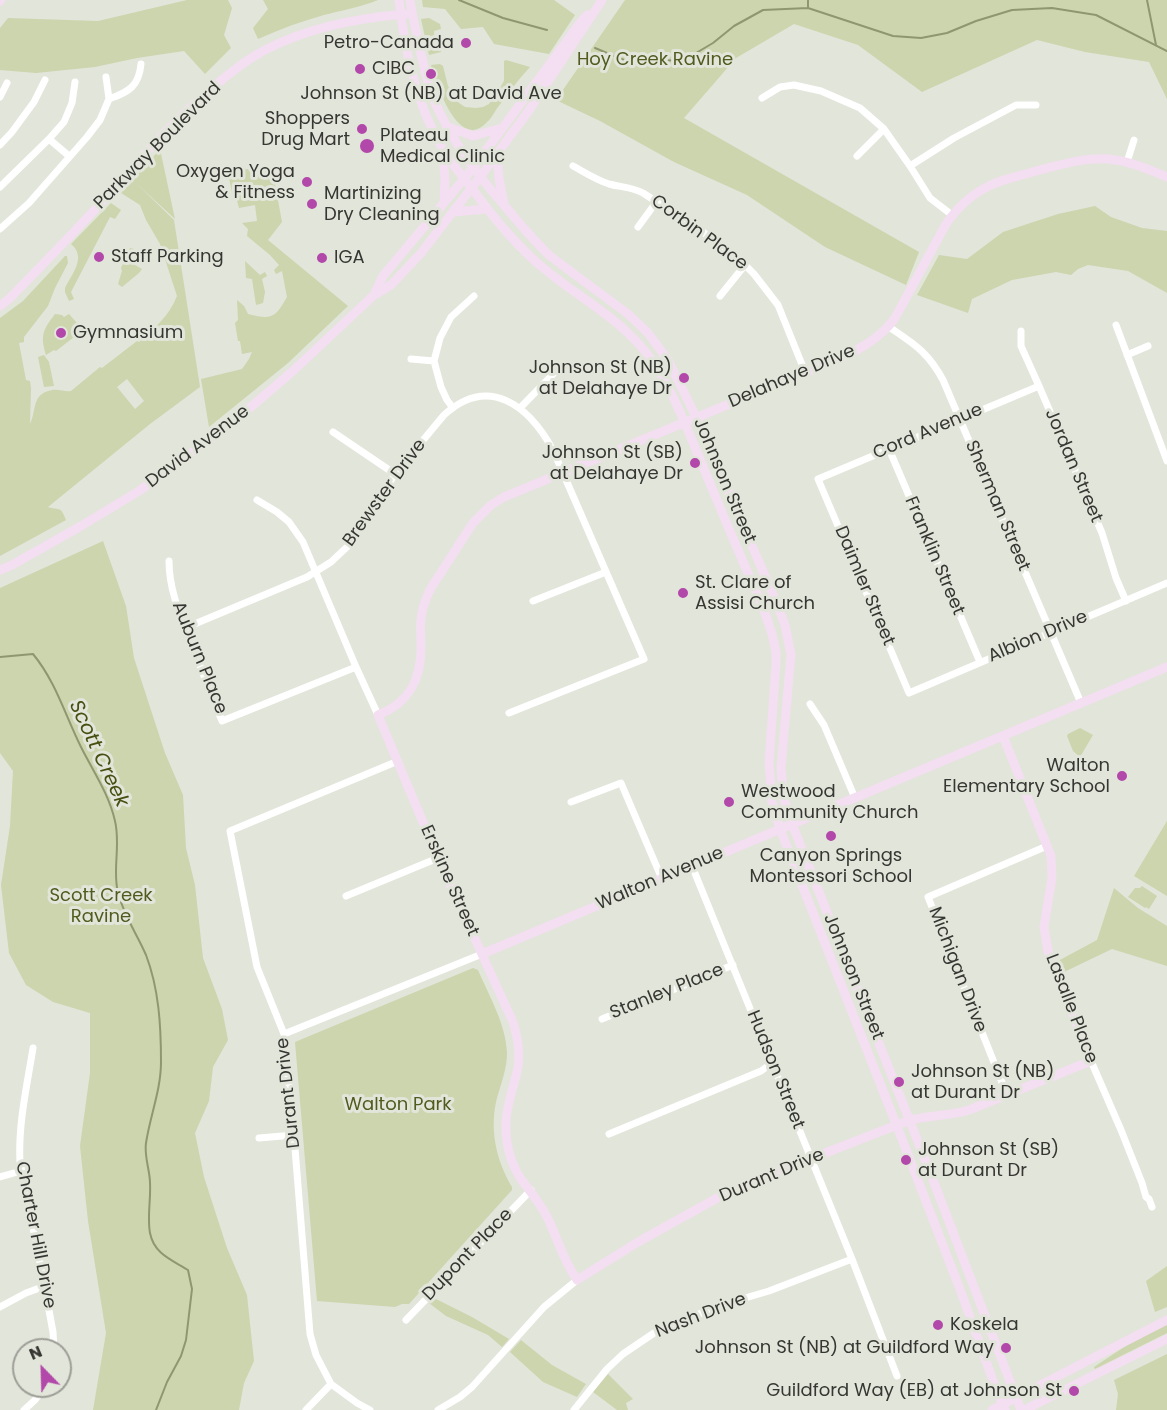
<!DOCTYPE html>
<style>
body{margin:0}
#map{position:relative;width:1167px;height:1410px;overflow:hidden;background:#e2e5da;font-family:Poppins,sans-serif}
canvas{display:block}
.north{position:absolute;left:12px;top:1338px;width:60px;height:60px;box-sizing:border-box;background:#e2e5da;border:2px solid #9d9f97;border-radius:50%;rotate:337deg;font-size:16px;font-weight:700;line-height:24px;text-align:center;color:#363733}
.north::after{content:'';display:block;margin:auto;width:21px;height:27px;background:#b248a9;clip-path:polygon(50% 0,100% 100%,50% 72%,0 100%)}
</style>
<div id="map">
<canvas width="1167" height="1410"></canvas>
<div class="north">N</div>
</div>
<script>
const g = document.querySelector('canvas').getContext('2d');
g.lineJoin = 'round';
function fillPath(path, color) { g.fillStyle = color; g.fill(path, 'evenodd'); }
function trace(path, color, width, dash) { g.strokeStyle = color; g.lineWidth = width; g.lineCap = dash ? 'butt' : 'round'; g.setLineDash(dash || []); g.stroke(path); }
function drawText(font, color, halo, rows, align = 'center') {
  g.font = font + ' Poppins,sans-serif'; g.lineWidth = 6; g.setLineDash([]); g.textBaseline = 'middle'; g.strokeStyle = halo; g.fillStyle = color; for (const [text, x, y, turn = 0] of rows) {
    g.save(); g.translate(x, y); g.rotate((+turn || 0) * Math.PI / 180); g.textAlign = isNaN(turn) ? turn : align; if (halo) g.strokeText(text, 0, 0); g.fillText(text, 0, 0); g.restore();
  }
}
fillPath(new Path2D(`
 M187,0H228L232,8L224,35L231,48L205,74L184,51L137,58L95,67L36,73L0,70V28L8,18L98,21Z
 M263,0H378C361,7 343,10 324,15C302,21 280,29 258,39L253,28L268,9Z
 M422,0H554L575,15L549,54L494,44L483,27L461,29L445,9L423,7Z
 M625,0H1167V99L1149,62L1085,52L1037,40L922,92L858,45L794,24L736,58L684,118L919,252L906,285L825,247L747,195L674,162L600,121L556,100Z
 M429,18L440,24L441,29L434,31L435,49H441V52L429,55L421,19Z
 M506,60L530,67C518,80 508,93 498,107C494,112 492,118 487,122C459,153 436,84 431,65L440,64L443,66L448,86L459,103L465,107L476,108L483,107L489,104L501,86L504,81V61Z
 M160,149L175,219L137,184L174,220L200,387L150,424L48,507C60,511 60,505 66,520L0,556V318L23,301L65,256H67L68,263L55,288L48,306L24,337V342L19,343L26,380L30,381L31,388L30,424C37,410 31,394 52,390C59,389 65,392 71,391L100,367L102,368L137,341L139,342C155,328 169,316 177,296L160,244L146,220L140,205L121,193ZM127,379L144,401L135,409L117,387Z
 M232,168L233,171L248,169L250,172L272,168L282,222L268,240L348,306L288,363L209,427L201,379L242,369L249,359L252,352L242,354L240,341H238L235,323L238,320L237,300L244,306L248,314C272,320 275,318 287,297L282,271L276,274L274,270L279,265L270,255L247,236L248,229L242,223L257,221L255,205L239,208L236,197H233L227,169Z
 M111,203L121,210L115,219L110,217L71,292L74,299L69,301L65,292V288C72,274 87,257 71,244Z
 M1095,206L1111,217L1142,228L1167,231V293L1128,271L1088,265L1078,269L1071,275L1056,272L1012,280L972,299L968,313L917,295L939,255L967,259L1003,232L1058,214Z
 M130,248L134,249L128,261L142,269L139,273L122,287L118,284L122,271L121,268Z
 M245,261L260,275L265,272L267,276L262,279L265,292L263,303L256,305L252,279L246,278Z
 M55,314L62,315L64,317L69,314L83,330L56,351L54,350L46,355C40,335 43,330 55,314Z
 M44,355L49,362L54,386L44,387L38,357Z
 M103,541L126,606L134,658L165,753L183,795L186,848L195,885L203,958L222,1009L228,1040L213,1067L209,1101L195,1133L204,1177L227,1248L247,1295L254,1361L244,1383L239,1410H93L106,1333L88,1221L80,1146L90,1073V1013L53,1002L26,985L9,953L1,885L10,826L13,771L0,753V588Z
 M1080,728L1093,735L1080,757L1073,751L1067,736L1068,734Z
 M1167,821V896L1134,876Z
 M1142,886L1157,896L1149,909L1146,907L1145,908L1128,897L1135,888H1140Z
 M1114,888L1138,908L1167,926V966L1112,949L1064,972L1058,961L1097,940Z
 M473,968L478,970C489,996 506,1024 507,1053C507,1069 501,1083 497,1098C489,1129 496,1160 512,1187V1190L409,1304H402L395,1307L317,1301L295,1042Z
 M1167,1266V1307L1155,1312L1146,1281Z
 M434,1298L472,1317L509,1339L502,1347L488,1335L446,1316L429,1303Z
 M1167,1324V1333L1095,1369L1094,1367L1127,1345Z
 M521,1340L552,1365L586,1384L577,1397L543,1382L510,1352Z
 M1167,1354V1410H1116L1118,1394L1114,1380Z
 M608,1374L633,1399L626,1403L628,1410H617L593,1392Z`), '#ccd5ad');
trace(new Path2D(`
 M459,0L503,18L547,30
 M1147,0L1156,45
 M808,8V0
 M595,48L624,60L649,62L675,60L691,56L713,43L734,26L763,10L808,8L893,36L921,38L947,33L976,21L1012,10L1052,8L1096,15L1167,51
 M0,657L33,654C56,682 65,715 81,747C93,771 109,794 115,821C121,846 112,869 118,893C124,916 137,934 146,955C159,989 161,1026 161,1062C161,1090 150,1116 146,1143C144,1157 150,1170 150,1183C151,1200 147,1217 150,1233C154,1254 172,1260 188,1270L192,1289L186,1340L181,1356L167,1382L156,1410`), '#8f9771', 2);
trace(new Path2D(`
 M0,97L7,83
 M762,98L780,87L794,85L821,91L860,108L884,129L910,166L930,198L952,215
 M109,99C129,92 139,86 141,64
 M49,139L69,156
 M0,145L12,132L34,102L45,80
 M857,156L884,129
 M1127,162L1134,140
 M573,166C584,172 596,180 609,184C620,187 632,187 643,193L703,232L745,265L754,274L778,305L805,372
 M910,166L954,138L1016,105H1036
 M0,187L49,139L64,122L72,103L75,82
 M638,227L657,201
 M0,229L29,203L87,137L100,120L109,99L106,77
 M720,296L745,265
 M1116,325L1167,461
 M889,327C914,344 928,352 943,380L1081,703
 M1021,331V346L1039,386L1102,533L1116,578L1126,601
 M1127,355L1148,346
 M411,359L434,361
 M1039,386L818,479L909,693L1167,583
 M453,408L447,400L441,387L434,361L440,338L451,317L474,296
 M520,408L561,366
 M333,432L395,474
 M889,449L980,662
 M257,500L277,512L289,522L303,542L356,667L378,715
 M169,561C169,592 182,619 193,647C202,672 212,696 222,721L356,667
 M533,601L606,572
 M185,628L307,577L331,562L347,547L357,533L395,474L444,415C489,374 529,406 553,450L644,659L509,713
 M810,704L824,725L855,798
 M571,802L621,783L662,879
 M692,866L852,1259L897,1376
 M346,896L438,858
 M602,1019L733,965
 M284,1034L482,954
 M33,1048C27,1086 18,1124 20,1162L46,1294L53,1332L54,1350
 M1091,1061L1121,1130L1142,1183L1146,1197L1149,1199L1152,1207
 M1007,1095L928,897L1047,846
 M609,1134L761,1071L772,1063
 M259,1138L294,1135
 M0,1177L21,1171
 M0,1307L26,1293L45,1286
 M406,1320L531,1190
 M24,1410L35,1400L45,1386
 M306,1410L331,1384
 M370,1410L357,1403L331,1384L316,1355L310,1334L294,1136L284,1034L257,967L230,831L398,761
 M438,1410L460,1397L472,1387L544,1307L577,1280
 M574,1410L607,1369L623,1354L654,1333L718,1306L769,1291L852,1259`), '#fff', 7);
trace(new Path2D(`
 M399,0C405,52 416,105 444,151C453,165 464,178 474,191C495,220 518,248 547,271C581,299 621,319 648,355C672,387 686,427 702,464C722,513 743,562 764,610L772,634L776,652V663L769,763L772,802L780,829L900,1134L961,1292L996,1389L1005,1410
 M410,0C412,15 416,30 419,45C423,63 427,81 433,98C450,138 475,173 504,205C519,223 533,240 550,256L628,314L648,333L668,360L701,427L777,604L785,625L791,655L781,767L783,796L792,824L930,1172L1021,1410
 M0,1L1,0
 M448,127L473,136L502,128
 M443,152L445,180L444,202
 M497,153L499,179L504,204
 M454,212L486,209
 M374,295L383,276L473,168L580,23L587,15
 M0,306L10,298C43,264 77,230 108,195C143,156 177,117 217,84C232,71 248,59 265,50C309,27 357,18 406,14
 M0,570L12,565L81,526L139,491L231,424L293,371L374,295L391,285L421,253L480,177L530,109L602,0
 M1003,736L1051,856L1052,878L1044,927L1048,951L1091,1061L969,1110C950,1116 930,1115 910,1120L761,1178L719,1197L638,1242L577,1280C562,1259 557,1235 545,1213C538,1201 529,1190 521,1179C510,1162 505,1141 506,1121C507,1104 513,1089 517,1072C521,1055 518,1038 513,1022L438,858L378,715C409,703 421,680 421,648C421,638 420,629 421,619C422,608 426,598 431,588L473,523L491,505L504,497L843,357C864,347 882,336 895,318L946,224C957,208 971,195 987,187C1002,179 1020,176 1036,171C1060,165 1084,157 1109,159C1129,161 1148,169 1167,177
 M482,954L1167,667
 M992,1410L1167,1320
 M1024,1410L1167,1339`), '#f4def1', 9);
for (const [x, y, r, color] of [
 [466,43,6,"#b248a9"],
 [360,69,6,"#b248a9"],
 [431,74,6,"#b248a9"],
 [362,129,6,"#b248a9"],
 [367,146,8,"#b248a9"],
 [307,182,6,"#b248a9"],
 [312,204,6,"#b248a9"],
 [99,257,6,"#b248a9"],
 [322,258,6,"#b248a9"],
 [61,333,6,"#b248a9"],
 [684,378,6,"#b248a9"],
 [695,463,6,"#b248a9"],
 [683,593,6,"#b248a9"],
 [1122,776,6,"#b248a9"],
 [729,802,6,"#b248a9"],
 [831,836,6,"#b248a9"],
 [899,1082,6,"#b248a9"],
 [906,1160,6,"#b248a9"],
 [938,1325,6,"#b248a9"],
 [1006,1348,6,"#b248a9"],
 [1074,1391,6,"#b248a9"]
]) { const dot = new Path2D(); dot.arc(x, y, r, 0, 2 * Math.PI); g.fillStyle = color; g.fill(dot); trace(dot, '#e2e5da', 2); }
drawText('18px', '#363733', '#e2e5da', [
 ["Petro-Canada",454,43,"right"],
 ["CIBC",372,69],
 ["Johnson St (NB) at David Ave",431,94,"center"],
 ["Shoppers",350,119,"right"],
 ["Drug Mart",350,140,"right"],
 ["Plateau",380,136],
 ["Medical Clinic",380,157],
 ["Oxygen Yoga",295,172,"right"],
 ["& Fitness",295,193,"right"],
 ["Martinizing",324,194],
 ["Dry Cleaning",324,215],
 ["Staff Parking",111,257],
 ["IGA",334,258],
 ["Gymnasium",73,333],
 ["Johnson St (NB)",672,368,"right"],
 ["at Delahaye Dr",672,389,"right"],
 ["Johnson St (SB)",683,453,"right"],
 ["at Delahaye Dr",683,474,"right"],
 ["St. Clare of",695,583],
 ["Assisi Church",695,604],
 ["Walton",1110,766,"right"],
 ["Elementary School",1110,787,"right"],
 ["Westwood",741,792],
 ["Community Church",741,813],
 ["Canyon Springs",831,856,"center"],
 ["Montessori School",831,877,"center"],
 ["Johnson St (NB)",911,1072],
 ["at Durant Dr",911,1093],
 ["Johnson St (SB)",918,1150],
 ["at Durant Dr",918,1171],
 ["Koskela",950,1325],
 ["Johnson St (NB) at Guildford Way",994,1348,"right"],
 ["Guildford Way (EB) at Johnson St",1062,1391,"right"]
], 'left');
drawText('18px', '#515b1e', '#e2e5da', [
 ["Hoy Creek Ravine",655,60],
 ["Scott Creek",101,896],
 ["Ravine",101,917],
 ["Walton Park",398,1105]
]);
drawText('18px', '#363733', '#e2e5da', [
 ["Parkway Boulevard",158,146,-45],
 ["Corbin Place",699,233,36],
 ["Delahaye Drive",792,377,-23],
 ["Cord Avenue",928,432,-23],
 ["David Avenue",198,447,-37],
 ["Jordan Street",1073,466,67],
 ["Johnson Street",724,481,67],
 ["Brewster Drive",385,493,-54],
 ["Sherman Street",997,506,67],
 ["Franklin Street",934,556,67],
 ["Daimler Street",864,586,67],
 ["Albion Drive",1038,637,-23],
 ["Auburn Place",199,658,68],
 ["Walton Avenue",660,879,-23],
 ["Erskine Street",449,881,66],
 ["Michigan Drive",957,970,69],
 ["Johnson Street",853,977,68],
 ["Stanley Place",667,992,-22],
 ["Lasalle Place",1071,1009,69],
 ["Hudson Street",775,1070,68],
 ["Durant Drive",289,1093,-96],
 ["Durant Drive",772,1176,-23],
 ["Charter Hill Drive",35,1235,79],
 ["Dupont Place",468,1255,-46],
 ["Nash Drive",701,1316,-21]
]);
drawText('italic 20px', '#475011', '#e2e5da', [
 ["Scott Creek",98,754,65]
]);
</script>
